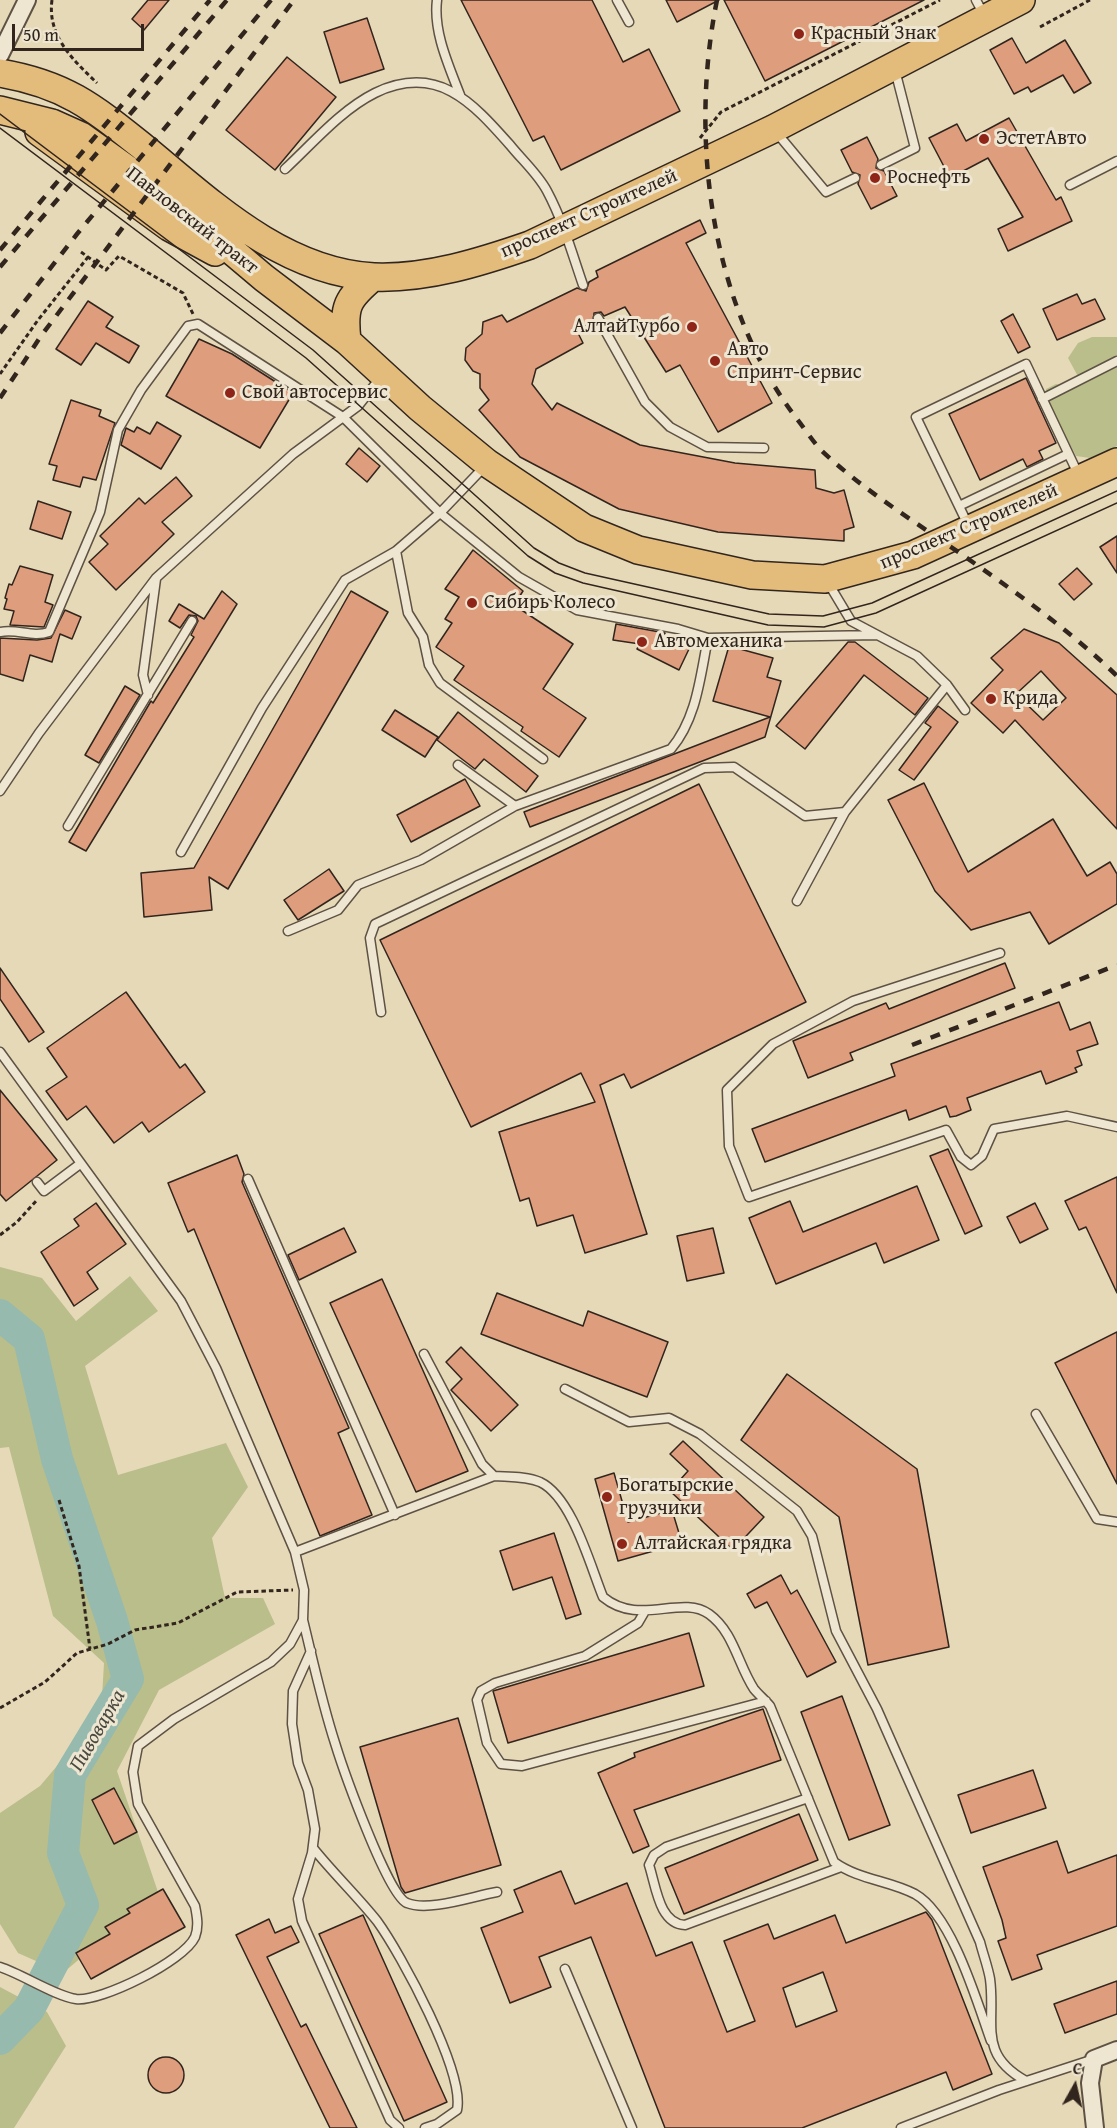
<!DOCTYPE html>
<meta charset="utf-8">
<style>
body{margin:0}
#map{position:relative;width:1117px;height:2128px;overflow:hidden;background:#e6d9b8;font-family:"Gentium Book Plus",serif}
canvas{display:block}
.north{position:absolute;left:1045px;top:2056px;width:60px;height:60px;-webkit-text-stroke:4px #efe6d1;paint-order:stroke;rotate:8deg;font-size:16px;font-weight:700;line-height:24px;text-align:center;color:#31251d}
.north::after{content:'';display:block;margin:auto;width:21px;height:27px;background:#31251d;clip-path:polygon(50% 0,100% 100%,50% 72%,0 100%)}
.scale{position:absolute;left:12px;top:24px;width:132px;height:27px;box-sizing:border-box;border:3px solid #31251d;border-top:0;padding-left:8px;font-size:18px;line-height:21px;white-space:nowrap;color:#31251d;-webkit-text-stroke:4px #efe6d1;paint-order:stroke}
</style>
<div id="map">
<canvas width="1117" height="2128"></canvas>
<div class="north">С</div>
<div class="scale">50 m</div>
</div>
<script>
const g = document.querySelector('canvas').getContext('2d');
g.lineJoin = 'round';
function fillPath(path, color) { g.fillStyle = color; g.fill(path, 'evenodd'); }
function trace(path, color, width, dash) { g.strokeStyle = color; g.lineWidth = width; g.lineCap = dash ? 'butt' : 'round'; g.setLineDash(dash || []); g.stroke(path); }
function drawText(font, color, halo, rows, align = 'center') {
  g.font = font + ' "Gentium Book Plus",serif'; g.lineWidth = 6; g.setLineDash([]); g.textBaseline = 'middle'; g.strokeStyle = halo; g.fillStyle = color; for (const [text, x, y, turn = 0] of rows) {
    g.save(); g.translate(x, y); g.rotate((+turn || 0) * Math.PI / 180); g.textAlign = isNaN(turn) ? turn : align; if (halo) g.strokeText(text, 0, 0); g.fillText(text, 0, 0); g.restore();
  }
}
fillPath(new Path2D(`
 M1092,337H1117V446L1090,458L1076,456L1049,405L1046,389L1056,384L1073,387L1081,382L1068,358L1078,343Z
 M0,1267L42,1278L76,1321L130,1276L158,1311L85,1366L118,1475L226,1443L248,1487L212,1538L225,1598H263L275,1624L159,1690L117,1771L158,1892L63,1973L18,1953L0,1924V1813L40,1786L101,1714L104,1663L53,1616L9,1447L0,1448Z
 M0,1987L47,2012L66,2046L14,2128H0Z`), '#babe8b');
trace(new Path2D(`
 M0,1315L29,1339L57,1459L112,1621L128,1679L70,1775L63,1853L83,1905L29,2009L0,2039`), '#96baae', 32);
const building = new Path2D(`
 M148,0H169L144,30L132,19Z
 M461,0H592L623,62L649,49L680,111L561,170L544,136L533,141Z
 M666,0H719L677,22Z
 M724,0H924L765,81Z
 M367,18L384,69L340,83L324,32Z
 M1012,38L1026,63L1065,40L1091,83L1074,93L1063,75L1031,92L1028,87L1014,94L990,50Z
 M287,57L336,97L275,170L226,130Z
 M1009,118L1056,200L1061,197L1072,221L1008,251L998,229L1023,217L988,158L950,178L929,138L957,124L966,141Z
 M867,137L878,159L876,168L884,171L897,196L871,209L858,184L860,175L852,172L841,150Z
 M700,220L706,233L686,243L772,403L718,432L680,365L666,372L625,307L604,316L601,312L594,313L593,322L577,331L583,343L536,369L532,384L552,410L557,403L640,445L735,463L815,470L816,488L834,493L844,490L854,527L844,530V541L718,532L619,509L520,457L479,410L489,400L480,388V374L473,371L465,360L466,348L482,334L483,322L502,315L507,322L577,288L586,291L589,282L598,277L596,271Z
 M1077,294L1082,304L1095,299L1105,319L1057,340L1043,309Z
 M88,301L113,317L106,327L139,346L129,363L96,343L81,365L56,349Z
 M1013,314L1030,347L1018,353L1001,321Z
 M199,339L232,354L293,393L260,448L166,396Z
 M1026,378L1056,443L1039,451L1043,459L1027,467L1023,459L980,480L949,414Z
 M71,400L101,410L99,416L115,423L96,480L83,477L80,487L53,480L57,466L49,464Z
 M157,422L181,436L161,469L121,445L126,428L134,432L137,427L150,434Z
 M359,448L380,466L367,482L346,464Z
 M176,477L192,496L162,522L174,534L116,590L89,562L108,544L100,536L139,498L145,504Z
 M38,501L71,512L62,539L30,529Z
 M1117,536V573L1100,547Z
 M473,550L523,591L514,605L573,644L543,689L586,718L559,757L521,731L523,727L454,680L464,666L436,647L452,623L445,619L459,597L445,589Z
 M20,566L53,575L45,602L53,605L44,627L10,625L14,611L4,609L7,599L5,598L9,584L12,585Z
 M1077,568L1092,584L1074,600L1059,584Z
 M222,591L237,604L86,851L69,842L151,701L153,703L194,637L191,635L198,621L196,616L189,615L180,628L169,621L179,604L204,619Z
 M351,591L388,612L228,889L209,877L212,910L144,917L141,873L194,868Z
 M65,610L81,617L72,639L60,634L52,662L30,655L23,681L0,674V638L37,640L51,638Z
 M616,624L665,633L664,638L689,649L679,670L637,649L640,644L613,640Z
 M1024,629L1059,643L1117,695V829L1015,720L1003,733L971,703L1003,670L991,658ZM1041,671L1066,698L1043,720L1016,694Z
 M848,642H855L928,698L915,715L864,675L805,749L776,726Z
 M729,646L773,658L767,677L781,681L765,737L530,827L524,812L770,717L713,701Z
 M125,686L140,695L99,763L85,755Z
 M938,706L958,722L914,780L899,770L931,727L925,723Z
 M395,710L438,737L425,757L382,730Z
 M458,712L538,776L526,792L484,759L475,769L437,740Z
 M465,779L480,806L411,842L397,815Z
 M924,783L968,872L1053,819L1087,876L1110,862L1117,874V904L1049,944L1030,912L971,930L935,891L888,800Z
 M699,784L806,1002L631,1088L624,1074L600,1085L647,1234L585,1253L573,1215L537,1226L529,1198L520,1201L499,1132L595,1102L581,1073L471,1127L380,940Z
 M329,869L344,891L298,920L284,900Z
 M1005,963L1015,988L850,1053L853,1060L808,1078L793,1041L886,1003L889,1009Z
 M0,968L44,1032L29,1042L0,999Z
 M126,992L180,1068L185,1064L205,1092L149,1132L142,1122L114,1143L86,1106L67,1120L46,1091L67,1077L47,1048Z
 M1059,1002L1070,1030L1090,1022L1098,1044L1077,1051L1082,1065L1075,1068L1077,1072L1046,1084L1041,1071L967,1098L971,1110L956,1116L950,1117L946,1106L909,1120L906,1110L765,1162L752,1129L895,1076L891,1064Z
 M0,1090L57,1160L6,1201L0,1194Z
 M948,1149L982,1226L965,1234L930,1156Z
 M237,1155L244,1174L242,1182L349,1428L338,1433L372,1515L320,1536L194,1229L188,1232L168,1183Z
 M1117,1177V1293L1086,1227L1079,1230L1065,1201Z
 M917,1186L939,1240L884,1263L876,1243L776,1284L749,1218L790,1201L803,1232Z
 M96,1203L126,1244L87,1272L98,1289L74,1306L41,1252L79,1226L74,1219Z
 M1035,1203L1048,1229L1020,1243L1007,1217Z
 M344,1228L356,1252L299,1280L288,1255Z
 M713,1228L724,1273L687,1281L677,1236Z
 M382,1279L468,1471L416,1492L330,1303Z
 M497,1293L583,1326L588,1311L668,1342L647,1397L481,1334Z
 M1117,1332V1484L1055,1363Z
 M461,1347L518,1405L491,1431L451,1390L462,1379L446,1362Z
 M787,1374L917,1469L949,1647L868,1665L839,1517L741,1440Z
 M683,1441L764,1517L733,1550L670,1491L688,1471L670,1454Z
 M614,1473L628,1522L672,1510L682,1543L618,1561L595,1479Z
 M554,1533L581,1614L566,1619L552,1577L513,1590L500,1551Z
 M781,1575L791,1594L797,1590L836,1662L807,1677L767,1602L755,1608L747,1594Z
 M689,1633L704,1686L508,1743L493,1691Z
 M842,1696L890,1825L849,1840L801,1712Z
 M763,1709L781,1760L634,1810L649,1846L633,1853L598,1773L635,1757L634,1753Z
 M458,1718L501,1865L405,1893L401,1887L360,1747Z
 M1033,1770L1046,1808L971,1833L958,1795Z
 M114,1788L137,1832L114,1844L92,1800Z
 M799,1814L818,1860L684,1914L665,1868Z
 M1057,1841L1068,1873L1117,1855V1926L1037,1955L1042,1969L1012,1980L998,1941L1006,1938L1002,1920L983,1867Z
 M561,1871L575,1904L627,1883L656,1956L692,1942L727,2032L755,2021L724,1941L768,1924L774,1939L835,1915L846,1943L926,1912L932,1920L992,2074L953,2090L946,2072L802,2128H665L591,1937L539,1957L551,1987L510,2003L481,1928L523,1912L514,1890ZM823,1972L837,2011L796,2027L783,1988Z
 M163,1889L185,1927L91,1979L76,1953L110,1934L105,1927L130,1913L127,1909Z
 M363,1915L447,2102L404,2121L319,1934Z
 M269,1919L275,1933L291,1926L299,1942L267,1957L301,2027L306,2024L357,2128H330L236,1935Z
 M1117,1981V2014L1065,2033L1054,2004Z
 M148 2075a18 18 0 1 1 36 0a18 18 0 1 1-36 0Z`);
fillPath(building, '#de9d7c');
trace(building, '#31251d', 1.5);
const lane = new Path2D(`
 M437,0C433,32 449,66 460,95
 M617,0L629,22
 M976,0L984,15
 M776,132L826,192L855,178
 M881,165L915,148L895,70
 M285,169C313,143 341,110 375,93C437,63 472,102 510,145C522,160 538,174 547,191C563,221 572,253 583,285
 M1070,185L1117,161
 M598,318L645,402L670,427L707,447L764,448
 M1042,399L1117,361
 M959,506L1068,454
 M969,527L916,417L1026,364L1079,476
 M396,551L408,613L423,637L429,665L440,683L543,759
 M827,581L851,621L917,656L947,685L965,710
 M0,632C17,628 32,638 49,632L100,512L118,430L141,390L188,326L198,324L343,417L440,513L519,577L577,610L678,629L708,638L877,635
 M148,695L143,675L156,579
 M458,765L515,806L671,749C697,718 700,677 708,638
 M0,791L39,733L156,578L293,454L358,406L381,377
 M68,826L192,621
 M181,852L262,708L345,580L396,551L440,513L485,466
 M797,901L845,812L947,685
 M288,931L338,910L358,885L421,860L515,806
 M1000,953L853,1001L773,1044L727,1090L729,1146L749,1197L946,1130L961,1157L971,1165L982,1156L994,1129L1067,1116L1117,1127
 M381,1012L370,938L375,924L704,768L734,767L805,816L845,812
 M0,1052L181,1301L216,1368L295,1552L304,1590L303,1620L290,1644L271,1662L174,1719L138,1746L133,1772L138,1804L195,1906C197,1916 199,1927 195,1937C184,1961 101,2002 76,1999C55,1996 22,1974 0,1967
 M248,1179L395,1515
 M37,1182L44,1191L80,1164
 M424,1354L482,1464L494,1476
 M565,1389L629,1422L669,1418L700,1434L797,1511L812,1536L836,1631L877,1709L980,1942C983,1954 988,1967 990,1979C996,2024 977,2054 1026,2081
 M1036,1414L1097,1519L1117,1522
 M295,1552L494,1476C509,1477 526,1476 540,1482C572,1497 590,1565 603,1597C639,1627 681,1594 709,1614C734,1632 738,1665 754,1689C759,1695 765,1700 770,1706L834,1862C859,1880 888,1880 915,1894C952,1915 977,2002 991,2041
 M645,1611L638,1623L585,1656L495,1683L481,1691L477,1700L487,1743L501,1764L522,1766L766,1701
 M303,1620C313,1661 322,1703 335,1743C343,1769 388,1896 407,1903C429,1912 473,1896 497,1892
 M311,1651L293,1691L292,1724L298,1763L308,1790L315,1829L312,1853L298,1899L302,1921L390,2120L399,2128
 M808,1798L666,1847L654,1855L649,1865C656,1886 659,1924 685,1925L841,1867
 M313,1848C333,1873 357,1896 377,1921C401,1954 465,2072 457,2110L437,2124L425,2128
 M565,1969L632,2128
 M901,2128L999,2090L1094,2059`);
const street = new Path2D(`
 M0,55L27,0
 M1095,2128L1090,2083L1094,2059L1117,2050`);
const primary = new Path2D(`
 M0,73C65,84 93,107 143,147C210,202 282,272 374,277C427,279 481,262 530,245L773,129L1021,0
 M0,110L52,123L81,136L181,208L264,278L347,341L420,408L487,463L584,528L638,550L752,575L825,579L913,555L1117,462
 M39,132L169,227L215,252
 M347,341C343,306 347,299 373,277`);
trace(lane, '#5e5244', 11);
trace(street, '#5e5244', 20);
trace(primary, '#31251d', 30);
trace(new Path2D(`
 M52,0C47,36 73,60 97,83
 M1040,27L1090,0
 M700,138L721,112L940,0
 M81,252L106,270L119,256L183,293L193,314
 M0,374L38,320L88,257
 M0,1235L17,1222L37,1200
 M59,1500L79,1566L90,1649
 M0,1708L45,1682L77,1653L108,1644L135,1630L178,1623L237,1592L293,1590`), '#31251d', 3, [4.5, 3]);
trace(lane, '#efe6d1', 8);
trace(street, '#efe6d1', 16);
trace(primary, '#e3bc7c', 27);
trace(new Path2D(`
 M0,114L313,350L534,548L559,563L585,573L769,614L823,616L872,603L1117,491
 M0,128L306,358L528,556L555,573L583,583L768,625L824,627L876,613L1117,503`), '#31251d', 1.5);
trace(new Path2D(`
 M717,0C689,137 710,306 797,419C805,429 813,442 822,451C857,484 898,511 938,538C997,579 1066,626 1117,676
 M0,250L210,0
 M0,267L227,0
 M0,333L77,234L271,0
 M0,398L41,336L294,0
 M912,1045L1117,965`), '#31251d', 4.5, [10, 10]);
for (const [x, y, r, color] of [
 [799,34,6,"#8f2418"],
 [984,139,6,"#8f2418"],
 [875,178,6,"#8f2418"],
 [692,327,6,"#8f2418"],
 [715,361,6,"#8f2418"],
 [230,393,6,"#8f2418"],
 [472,603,6,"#8f2418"],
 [642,642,6,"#8f2418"],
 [991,699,6,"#8f2418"],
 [607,1497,6,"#8f2418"],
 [622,1544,6,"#8f2418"]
]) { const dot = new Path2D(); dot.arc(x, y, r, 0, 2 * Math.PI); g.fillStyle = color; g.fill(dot); trace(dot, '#efe6d1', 2); }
drawText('20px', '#31251d', '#efe6d1', [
 ["Красный Знак",811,34],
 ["ЭстетАвто",996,139],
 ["Роснефть",887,178],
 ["АлтайТурбо",680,327,"right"],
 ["Авто",727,350],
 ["Спринт-Сервис",727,373],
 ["Свой автосервис",242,393],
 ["Сибирь Колесо",484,603],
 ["Автомеханика",654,642],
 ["Крида",1003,699],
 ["Богатырские",619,1486],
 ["грузчики",619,1509],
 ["Алтайская грядка",634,1544]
], 'left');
drawText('20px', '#31251d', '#efe6d1', [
 ["проспект Строителей",589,214,-24],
 ["Павловский тракт",192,221,38],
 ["проспект Строителей",969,527,-23]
]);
drawText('italic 21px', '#4a4a41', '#efe6d1', [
 ["Пивоварка",98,1731,-60]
]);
</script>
